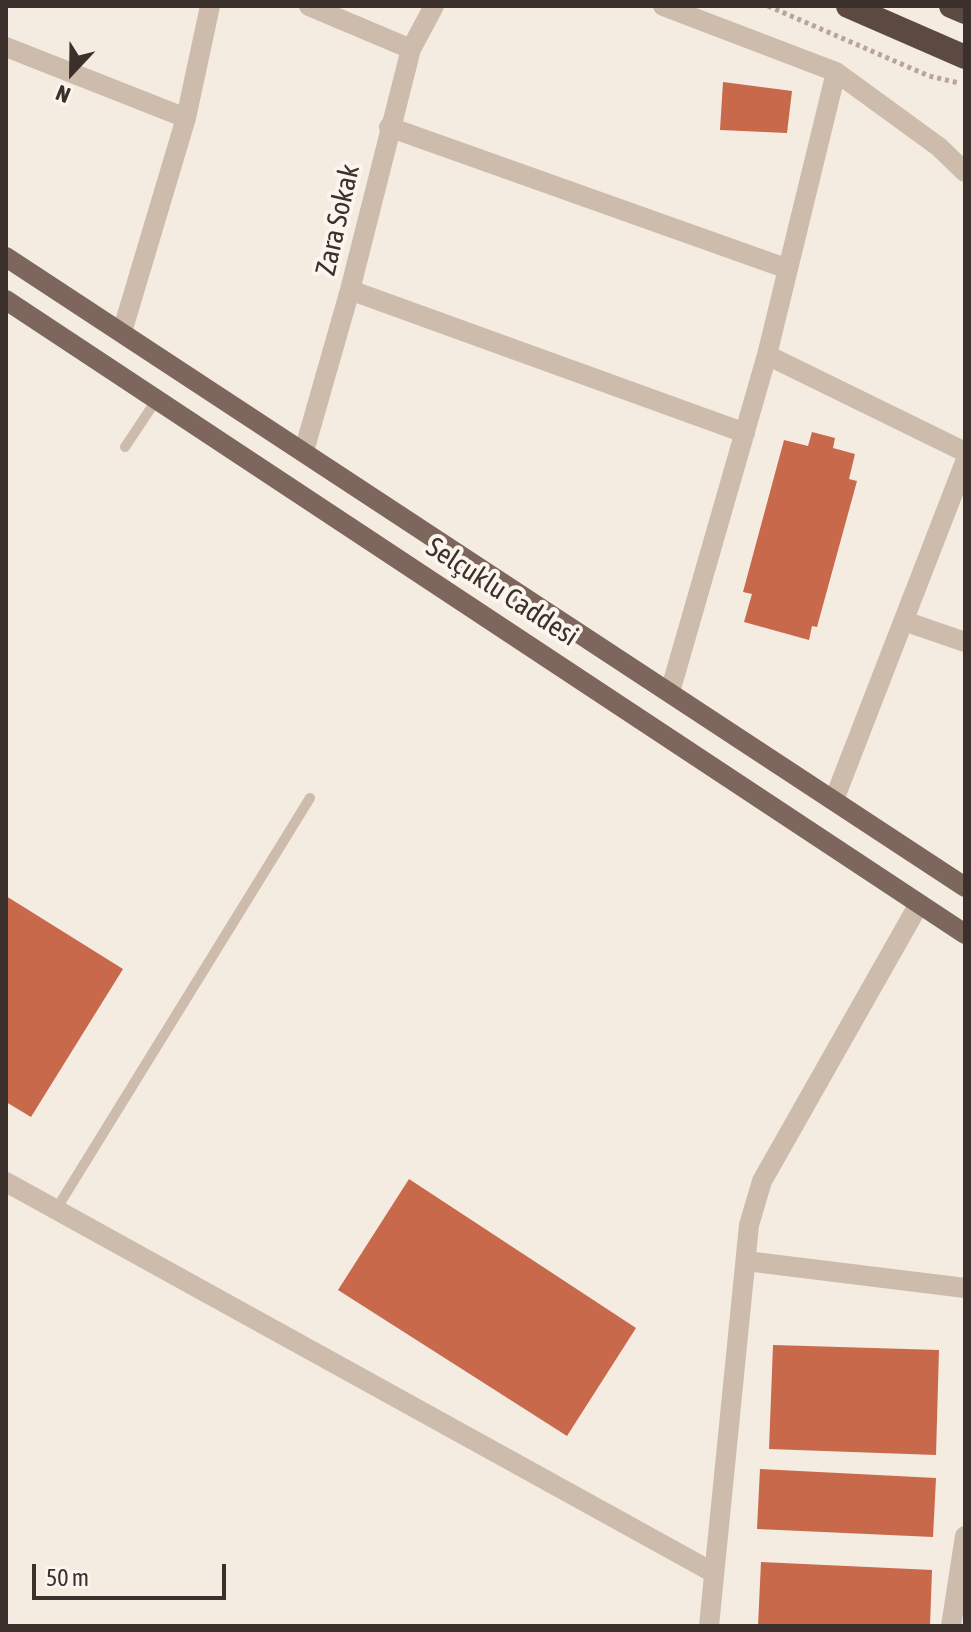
<!DOCTYPE html>
<meta charset="utf-8">
<style>
body{margin:0}
#map{position:relative;width:971px;height:1632px;overflow:hidden;background:#f4ebe1;font-family:"Asap Condensed",sans-serif}
canvas{display:block}
.frame{position:absolute;inset:0;border:8px solid #3b302b;pointer-events:none}
.north{position:absolute;left:32px;top:32px;width:80px;height:80px;-webkit-text-stroke:6px #fbf5ee;paint-order:stroke;rotate:202deg;font-size:22px;font-weight:700;line-height:32px;text-align:center;color:#3b302b}
.north::after{content:'';display:block;margin:auto;width:28px;height:36px;background:#3b302b;clip-path:polygon(50% 0,100% 100%,50% 72%,0 100%)}
.scale{position:absolute;left:32px;top:1564px;width:194px;height:36px;box-sizing:border-box;border:4px solid #3b302b;border-top:0;padding-left:10px;font-size:24px;line-height:28px;white-space:nowrap;color:#3b302b;-webkit-text-stroke:6px #fbf5ee;paint-order:stroke}
</style>
<div id="map">
<canvas width="971" height="1632"></canvas>
<div class="frame"></div>
<div class="north">N</div>
<div class="scale">50 m</div>
</div>
<script>
const g = document.querySelector('canvas').getContext('2d');
g.lineJoin = 'round';
function fillPath(path, color) { g.fillStyle = color; g.fill(path, 'evenodd'); }
function trace(path, color, width, dash) { g.strokeStyle = color; g.lineWidth = width; g.lineCap = dash ? 'butt' : 'round'; g.setLineDash(dash || []); g.stroke(path); }
function drawText(font, color, halo, rows, align = 'center') {
  g.font = font + ' "Asap Condensed",sans-serif'; g.lineWidth = 8; g.setLineDash([]); g.textBaseline = 'middle'; g.strokeStyle = halo; g.fillStyle = color; for (const [text, x, y, turn = 0] of rows) {
    g.save(); g.translate(x, y); g.rotate((+turn || 0) * Math.PI / 180); g.textAlign = isNaN(turn) ? turn : align; if (halo) g.strokeText(text, 0, 0); g.fillText(text, 0, 0); g.restore();
  }
}
fillPath(new Path2D(`
 M723,82L792,91L787,133L720,130Z
 M812,432L835,438L833,448L855,454L849,479L857,481L817,627L812,626L809,640L744,622L752,594L743,592L784,440L808,446Z
 M6,896L123,969L31,1117L6,1102Z
 M409,1179L636,1328L567,1436L338,1290Z
 M773,1345L939,1350L936,1455L769,1449Z
 M760,1469L936,1478L933,1537L757,1529Z
 M761,1562L932,1570L930,1626H758Z`), '#c8694b');
trace(new Path2D(`
 M768,6L929,76L959,83`), '#b9a596', 5, [4, 4]);
trace(new Path2D(`
 M125,447L157,399
 M57,1208L310,798`), '#cdbbac', 10);
trace(new Path2D(`
 M309,6L411,49
 M663,6L836,72L939,147L965,172
 M6,47L186,118
 M389,127L788,269
 M350,290L745,433
 M122,332L186,118L210,6
 M767,355L965,452
 M304,451L350,290L411,49L434,6
 M904,621L965,642
 M670,692L767,355L836,72
 M834,800L965,462
 M6,1182L714,1573
 M746,1261L965,1288
 M709,1626L749,1225L762,1181L919,904
 M951,1626L965,1536`), '#cdbbac', 20);
trace(new Path2D(`
 M6,257L965,887
 M6,300L965,934`), '#7d675c', 20);
trace(new Path2D(`
 M848,6L965,57
 M951,6L965,12`), '#5c4a42', 24);
drawText('28px', '#3b302b', '#fbf5ee', [
 ["Zara Sokak",338,220,-77],
 ["Selçuklu Caddesi",502,592,33]
]);
</script>
